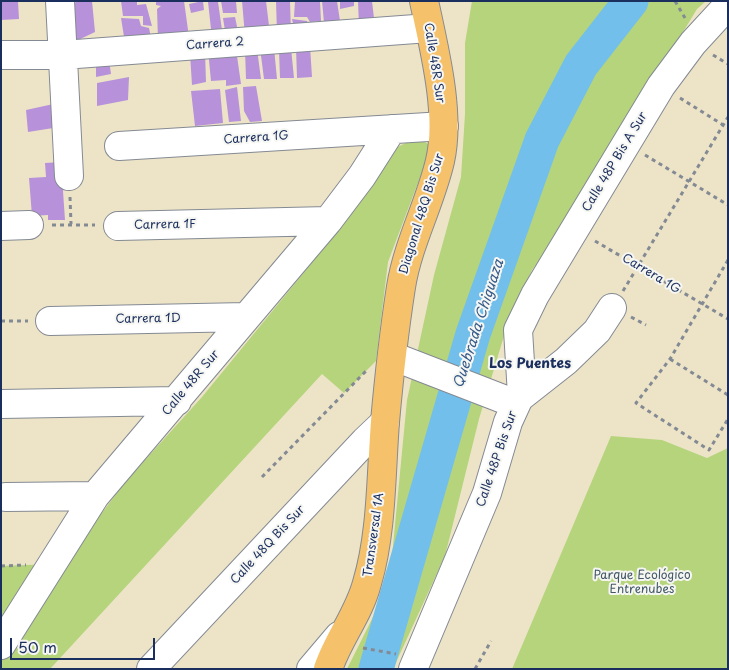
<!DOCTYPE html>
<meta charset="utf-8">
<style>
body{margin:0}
#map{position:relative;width:729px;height:670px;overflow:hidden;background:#ede4c8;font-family:"Playpen Sans",sans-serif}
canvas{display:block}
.frame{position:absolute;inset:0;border:2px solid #1b2f5e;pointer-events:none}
.scale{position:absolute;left:10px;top:638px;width:145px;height:22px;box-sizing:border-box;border:2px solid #1b2f5e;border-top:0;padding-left:6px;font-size:15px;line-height:18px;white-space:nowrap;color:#1b2f5e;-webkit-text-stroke:4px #f6f6f2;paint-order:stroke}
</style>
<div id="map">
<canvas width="729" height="670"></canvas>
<div class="frame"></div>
<div class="scale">50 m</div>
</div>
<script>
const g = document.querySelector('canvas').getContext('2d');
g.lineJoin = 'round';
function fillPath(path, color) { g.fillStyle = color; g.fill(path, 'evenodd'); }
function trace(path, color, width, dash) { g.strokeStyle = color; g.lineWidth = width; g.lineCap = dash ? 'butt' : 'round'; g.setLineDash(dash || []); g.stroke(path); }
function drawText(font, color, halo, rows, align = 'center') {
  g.font = font + ' "Playpen Sans",sans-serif'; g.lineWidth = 4; g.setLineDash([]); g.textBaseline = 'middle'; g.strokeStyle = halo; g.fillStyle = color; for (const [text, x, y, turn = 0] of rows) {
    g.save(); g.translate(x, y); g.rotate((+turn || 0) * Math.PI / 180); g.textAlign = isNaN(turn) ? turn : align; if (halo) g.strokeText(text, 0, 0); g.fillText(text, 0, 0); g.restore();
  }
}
fillPath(new Path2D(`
 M472,1H706L697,9L567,223L532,270L507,326L479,419L445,556L393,669H347L380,603L388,581L392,556L407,400L434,275L461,177L465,114V43Z
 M412,140H422L428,144L430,151L388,262L376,361L344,393L322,374L50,669H1V566L52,564L89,530L126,481L202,397L333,237L389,151Z
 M611,436L662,440L707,458L728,448V669H512Z`), '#b5d47c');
trace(new Path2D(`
 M376,669L473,334L542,140L581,65L631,1`), '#72bfec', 35);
fillPath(new Path2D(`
 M1,1H18L19,19L1,20Z
 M80,1H92L95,32L74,42L70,4Z
 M121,1H137V5L146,4L152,26L143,25V16H123Z
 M156,1H184L189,37L158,40L157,9L161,6L156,5Z
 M203,1L204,10L191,13L189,4Z
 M221,1H236L237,13H223Z
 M242,1H266L270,34L245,36Z
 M276,1H290L291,33H277Z
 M295,1H320L321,21L310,22L307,17H294Z
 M322,1H337L340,21L324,23Z
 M340,1H354V6L340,9Z
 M358,1H372L375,27H359Z
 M208,2H218L223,37L212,38Z
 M235,17L239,36L226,37L223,18Z
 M121,18L139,19L141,26L149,28L152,42L125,43Z
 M292,19L307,21L309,31L295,32Z
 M310,46L312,77L297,78L296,47Z
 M260,48H274L277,79H264Z
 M291,48L294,78H280L279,50Z
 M236,49L241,84L226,86V80L211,81L208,50Z
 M257,49L261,79H246L245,50Z
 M205,52L206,82L192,85L190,54Z
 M109,60L111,74L96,77V64Z
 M129,77L128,100L97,106V83Z
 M256,86L262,121L250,122L244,111L243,87Z
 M237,87L241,121L229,122L225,90Z
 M220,89L223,123L195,126L191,91Z
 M58,103L66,126L28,132L26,110Z
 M61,162L65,220H48V215L32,216L29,178L46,177L45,163Z`), '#b792da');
const minor = new Path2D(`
 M60,1L69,176
 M1,55H63L429,28
 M119,146L444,126
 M1,226L29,225
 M118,226L328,221
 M50,321L246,317
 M392,356L516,404
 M522,395L518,330L535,295L661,86L693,43L728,5
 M1,404L177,401
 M6,497L95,496
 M1,645L95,496L328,221L362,176L392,129
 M151,669L365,441L385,422
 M311,669L339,636
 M413,669L487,493L508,422L519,398L566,361L597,331L612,308`);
const major = new Path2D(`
 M328,669C338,639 359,614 367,583C382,533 381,474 385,422C389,377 394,332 401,287C408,243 430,204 440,161C451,114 434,48 424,1`);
trace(minor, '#848a93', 30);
trace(major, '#848a93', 30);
trace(new Path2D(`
 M675,1L685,18
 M713,55L728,64
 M680,98L728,128
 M645,155L728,205
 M70,197L71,224
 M52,225H95
 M595,241L728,319
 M728,260L670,359L636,403L709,450L728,419
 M623,291L728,117
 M631,317L646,325
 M1,321H28
 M670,359L728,395
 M262,477L366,371
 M1,566L26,565
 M363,648L396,654
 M475,669L491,641`), '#848a93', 3, [4, 4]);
trace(minor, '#fff', 28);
trace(major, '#f6c16b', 28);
drawText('12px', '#1b2f5e', '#f6f6f2', [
 ["Carrera 2",215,44,-4],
 ["Calle 48R Sur",434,63,81],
 ["Carrera 1G",256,138,-4],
 ["Calle 48P Bis A Sur",615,162,-59],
 ["Diagonal 48Q Bis Sur",422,214,-73],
 ["Carrera 1F",165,225,-1],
 ["Carrera 1G",651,274,31],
 ["Carrera 1D",148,319,-1],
 ["Calle 48R Sur",191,383,-50],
 ["Calle 48P Bis Sur",497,459,-71],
 ["Transversal 1A",374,535,-82],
 ["Calle 48Q Bis Sur",268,545,-47]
]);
drawText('12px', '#425866', '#f6f6f2', [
 ["Parque Ecológico",642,576],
 ["Entrenubes",642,590]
]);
drawText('italic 14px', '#355a89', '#f6f6f2', [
 ["Quebrada Chiguaza",479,324,-72]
]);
drawText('bold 14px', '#1b2f5e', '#f6f6f2', [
 ["Los Puentes",530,364]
]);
</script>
